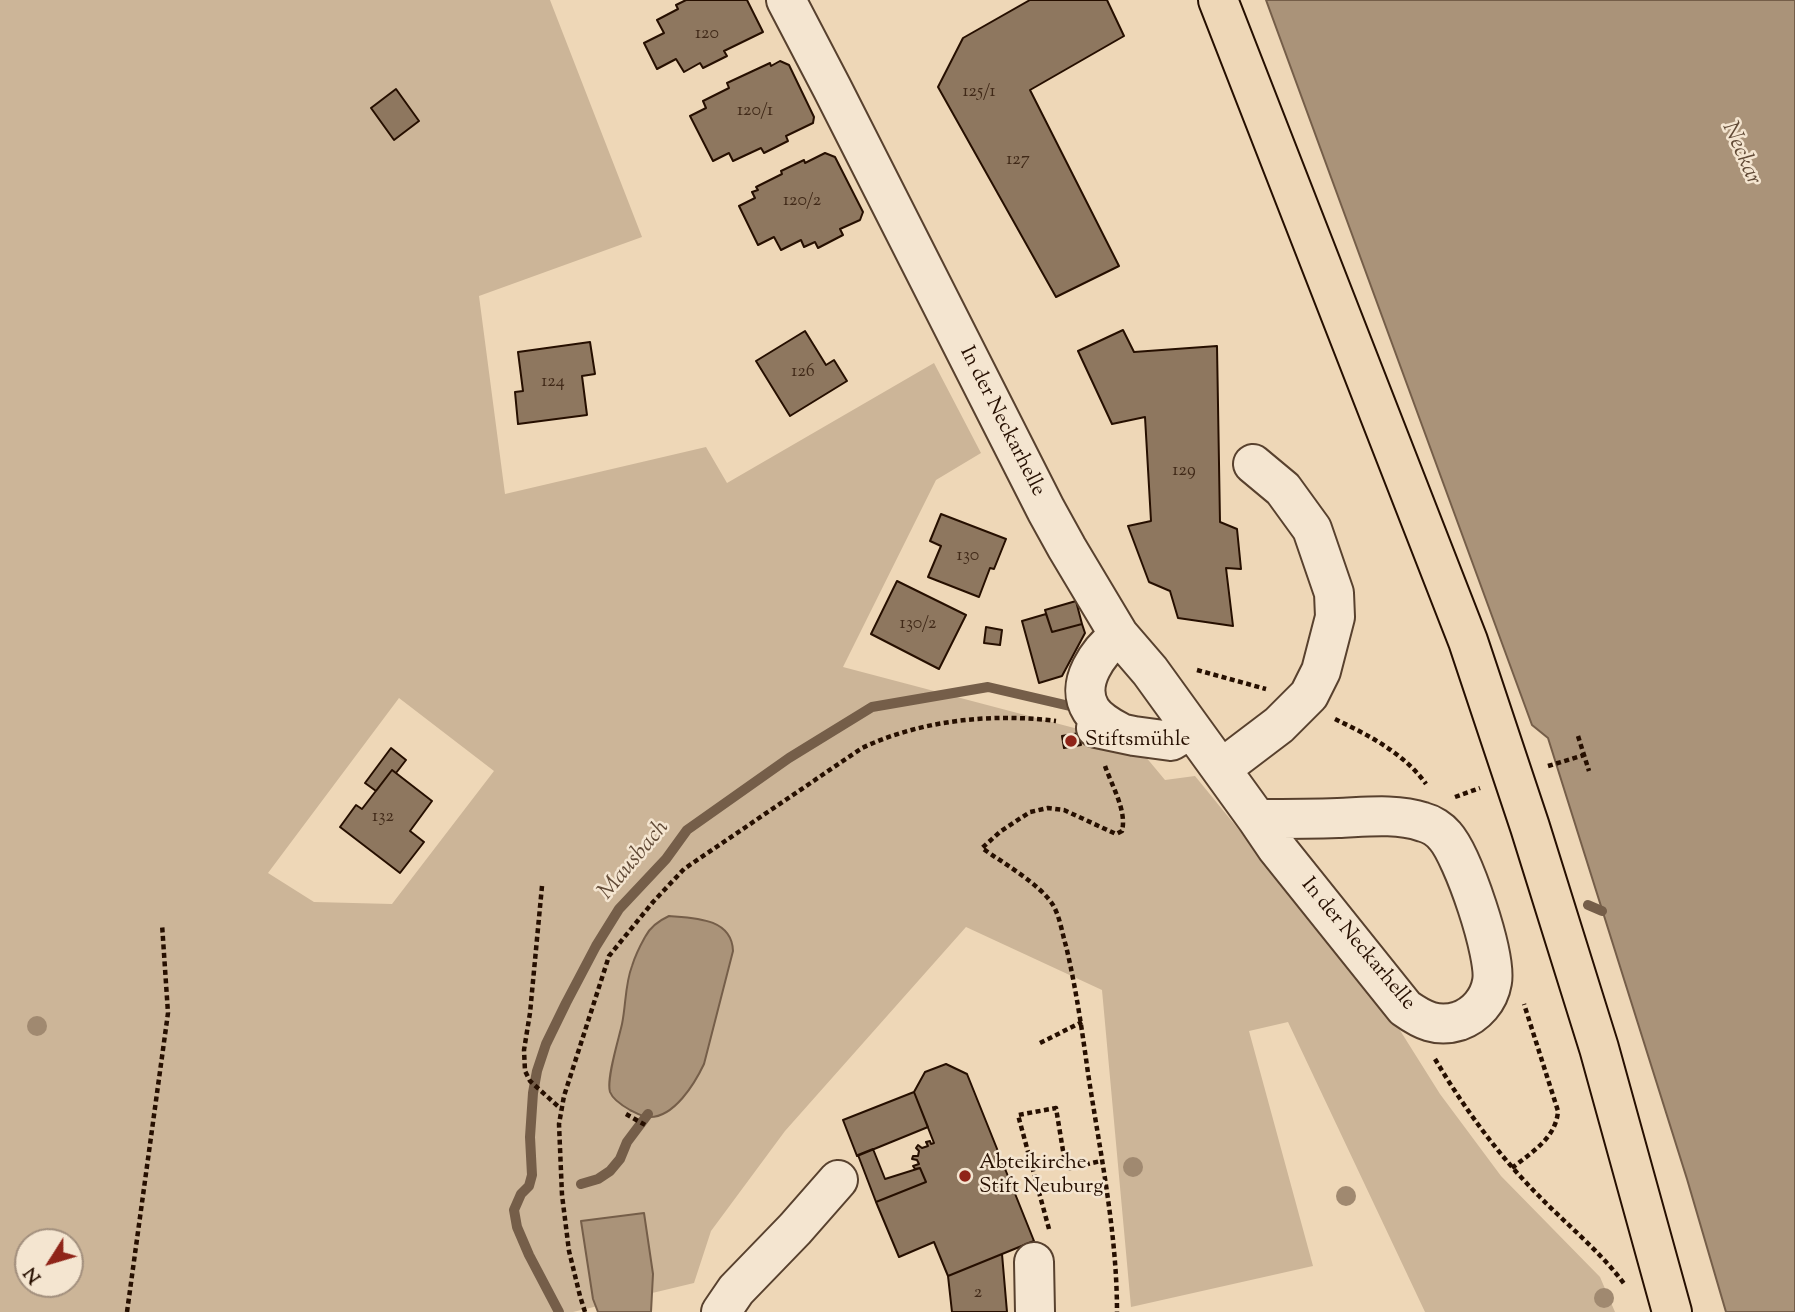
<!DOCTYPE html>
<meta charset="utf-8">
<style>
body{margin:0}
#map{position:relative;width:1795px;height:1312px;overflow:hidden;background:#eed7b7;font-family:"Sorts Mill Goudy",serif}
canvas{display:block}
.north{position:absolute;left:14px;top:1228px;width:70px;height:70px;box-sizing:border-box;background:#f4e5d0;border:2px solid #a28f7d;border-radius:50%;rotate:233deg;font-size:19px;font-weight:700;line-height:28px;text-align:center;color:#260f00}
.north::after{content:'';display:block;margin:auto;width:24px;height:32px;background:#8f2418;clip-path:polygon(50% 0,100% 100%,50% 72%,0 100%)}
</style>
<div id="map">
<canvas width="1795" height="1312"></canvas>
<div class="north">N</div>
</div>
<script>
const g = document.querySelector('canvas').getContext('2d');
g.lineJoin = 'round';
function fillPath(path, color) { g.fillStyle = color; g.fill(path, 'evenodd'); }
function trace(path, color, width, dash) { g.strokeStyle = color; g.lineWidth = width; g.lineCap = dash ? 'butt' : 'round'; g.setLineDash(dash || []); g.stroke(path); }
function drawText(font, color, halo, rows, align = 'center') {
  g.font = font + ' "Sorts Mill Goudy",serif'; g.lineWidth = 5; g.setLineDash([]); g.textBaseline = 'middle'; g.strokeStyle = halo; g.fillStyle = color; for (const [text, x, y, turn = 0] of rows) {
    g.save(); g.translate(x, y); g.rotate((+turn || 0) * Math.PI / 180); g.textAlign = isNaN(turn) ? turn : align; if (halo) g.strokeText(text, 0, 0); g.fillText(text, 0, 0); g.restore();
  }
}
fillPath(new Path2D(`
 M0,0H550L642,237L479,296L505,494L706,447L727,483L934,363L981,453L936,480L843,667L1135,744L1165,780L1195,776L1391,1016L1440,1094L1501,1176L1600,1277L1615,1312H1425L1288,1022L1249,1031L1313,1266L1131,1307L1102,990L966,927L785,1131L711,1231L694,1283L573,1312H0ZM399,698L494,771L392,904L314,902L268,873ZM28,1242H70V1284H28Z`), '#ccb598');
const water = new Path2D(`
 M1266,0H1795V1312H1726L1687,1179L1548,738L1532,725Z
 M669,916C694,918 732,918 733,951L704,1064C695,1083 674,1118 649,1117C642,1117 636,1113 630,1110C623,1106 613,1100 610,1092C606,1079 619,1038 622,1024C626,1005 625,984 632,966C635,956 640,946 645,937C650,927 658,921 669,916Z
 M644,1213L653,1274L651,1312H598L593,1299L581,1221Z`);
fillPath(water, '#aa9379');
trace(water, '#755e49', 2);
trace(new Path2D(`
 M1588,905L1602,911
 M581,1184L598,1179L610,1171L620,1159L627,1142L648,1114
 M559,1312L529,1255L517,1227L514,1210L521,1194L529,1186L532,1175L530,1137L533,1093L537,1071L546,1044L566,1003L596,946L619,909L666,859L687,830L789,758L872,707L988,687L1074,707`), '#755e49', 10);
const building = new Path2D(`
 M686,0H747L763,32L724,51L727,56L703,68L700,63L684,72L676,59L657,69L644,43L664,33L657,20L678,9L676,5Z
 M1030,0H1107L1124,36L1030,90L1119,266L1056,297L938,87L963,38Z
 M780,61L789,65L814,117L813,123L786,136L788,141L764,153L761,148L733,161L729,153L713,161L690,116L706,108L703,101L729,88L727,83L770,63L771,66Z
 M396,89L419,121L394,140L371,108Z
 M825,153L835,157L863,212L860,220L840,229L843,235L818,248L815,242L804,247L801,240L781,250L774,237L758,245L739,206L755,198L752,192L758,190L756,187L782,174L781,171L804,160L805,163Z
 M1123,330L1134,352L1217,346L1220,522L1237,529L1241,569L1226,568L1233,626L1178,618L1170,591L1149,582L1128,526L1151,521L1145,417L1112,424L1078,351Z
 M805,331L826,365L834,360L847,381L790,416L756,361Z
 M590,342L595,374L582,376L587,415L518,424L515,392L523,391L518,352Z
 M941,514L1006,539L994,569L990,568L979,597L928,577L941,546L930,541Z
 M897,581L966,615L939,669L871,634Z
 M1076,601L1082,624L1052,632L1045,610Z
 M1046,614L1052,632L1082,624L1085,633L1062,676L1039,683L1022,621Z
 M986,627L1002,630L1000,645L984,643Z
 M1079,733L1081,745L1064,748L1062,736Z
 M391,748L406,760L396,773L392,770L376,791L365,783Z
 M392,770L432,801L410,831L424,842L400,873L340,827L356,805L362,809Z
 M946,1064L967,1074L1034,1241L948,1276L934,1242L899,1257L876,1202L926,1182L920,1168L915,1169L913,1166L919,1164L917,1160L912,1159L913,1156H918L919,1151L916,1148L918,1145L922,1148L928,1146L926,1142L930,1141L931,1144L934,1143L914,1092L925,1072Z
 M914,1092L928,1127L857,1156L843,1120Z
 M873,1149L885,1179L920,1168L926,1182L876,1202L858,1155Z
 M1002,1254L1007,1312H952L948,1276Z`);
fillPath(building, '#8e775f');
trace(building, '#260f00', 2);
const minor = new Path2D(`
 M786,0L832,88L1046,510L1067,548L1119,635L1150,671L1257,819L1276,847L1405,1008C1422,1020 1437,1028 1459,1021C1476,1015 1489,1000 1492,982C1497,956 1463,856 1445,836C1440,830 1431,824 1423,822C1396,813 1365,817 1338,818C1311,819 1284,819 1257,819
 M1119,635C1099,651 1074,683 1091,710C1098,721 1110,727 1121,733
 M1096,728L1134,736L1171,741L1191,729
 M1221,769L1279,725L1309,695L1321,671L1335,617L1334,593L1312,529L1283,489L1253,464
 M1034,1262L1035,1312
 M721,1312L736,1290L795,1229L838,1180`);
const major = new Path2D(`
 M1218,0L1468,641L1530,827L1599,1048L1672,1312`);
trace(minor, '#58412e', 42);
trace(major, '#260f00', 42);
trace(new Path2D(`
 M1197,670L1266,689
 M1335,719C1368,735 1404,753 1426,784
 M1578,736L1589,771
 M1105,766C1112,786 1127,811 1122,831L1116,834L1064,810L1048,808L1030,812L1001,831L982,848C1003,863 1040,884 1053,905C1060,917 1062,933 1066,946C1076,988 1082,1030 1088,1073C1100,1152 1117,1232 1117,1312
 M1548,766L1584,755
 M1455,797L1480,788
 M542,886L530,1013L524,1050L525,1071L530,1081L561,1109
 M1040,1043L1082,1022
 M1435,1059C1464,1108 1499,1156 1539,1196C1567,1225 1601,1252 1625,1285
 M626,1114L647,1126
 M1512,1168C1532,1152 1556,1138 1558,1111L1524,1004
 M1049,1229L1018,1115L1056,1108L1066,1169L1101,1161
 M127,1312L168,1013L162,924
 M585,1312L580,1296L569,1251L562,1195L559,1124L564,1096L609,956L653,902L684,869L862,748C921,720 992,713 1056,721`), '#260f00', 4.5, [5, 3.5]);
trace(minor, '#f4e5d0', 38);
trace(major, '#eed7b7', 38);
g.fillStyle = '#a08970';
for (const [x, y] of [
 [37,1026],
 [1133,1167],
 [1346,1196],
 [1604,1298]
]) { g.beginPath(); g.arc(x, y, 10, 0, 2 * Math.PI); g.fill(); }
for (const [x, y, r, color] of [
 [1071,741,7,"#8f2418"],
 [965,1176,7,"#8f2418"]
]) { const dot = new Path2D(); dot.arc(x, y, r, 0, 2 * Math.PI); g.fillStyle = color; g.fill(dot); trace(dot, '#f4e5d0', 2.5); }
drawText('18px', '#402918', null, [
 ["120",707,35],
 ["125/1",979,93],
 ["120/1",755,112],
 ["127",1018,161],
 ["120/2",802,202],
 ["126",803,373],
 ["124",553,383],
 ["129",1184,472],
 ["130",968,557],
 ["130/2",918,625],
 ["132",383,818],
 ["2",978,1294]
]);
drawText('21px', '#260f00', '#f4e5d0', [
 ["In der Neckarhelle",1001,422,63],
 ["In der Neckarhelle",1357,945,50]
]);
drawText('21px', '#260f00', '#f4e5d0', [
 ["Stiftsmühle",1085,741],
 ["Abteikirche",979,1164],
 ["Stift Neuburg",979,1188]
], 'left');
drawText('italic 23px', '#614a36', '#f4e5d0', [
 ["Neckar",1740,154,66],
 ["Mausbach",635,861,-50]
]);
</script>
